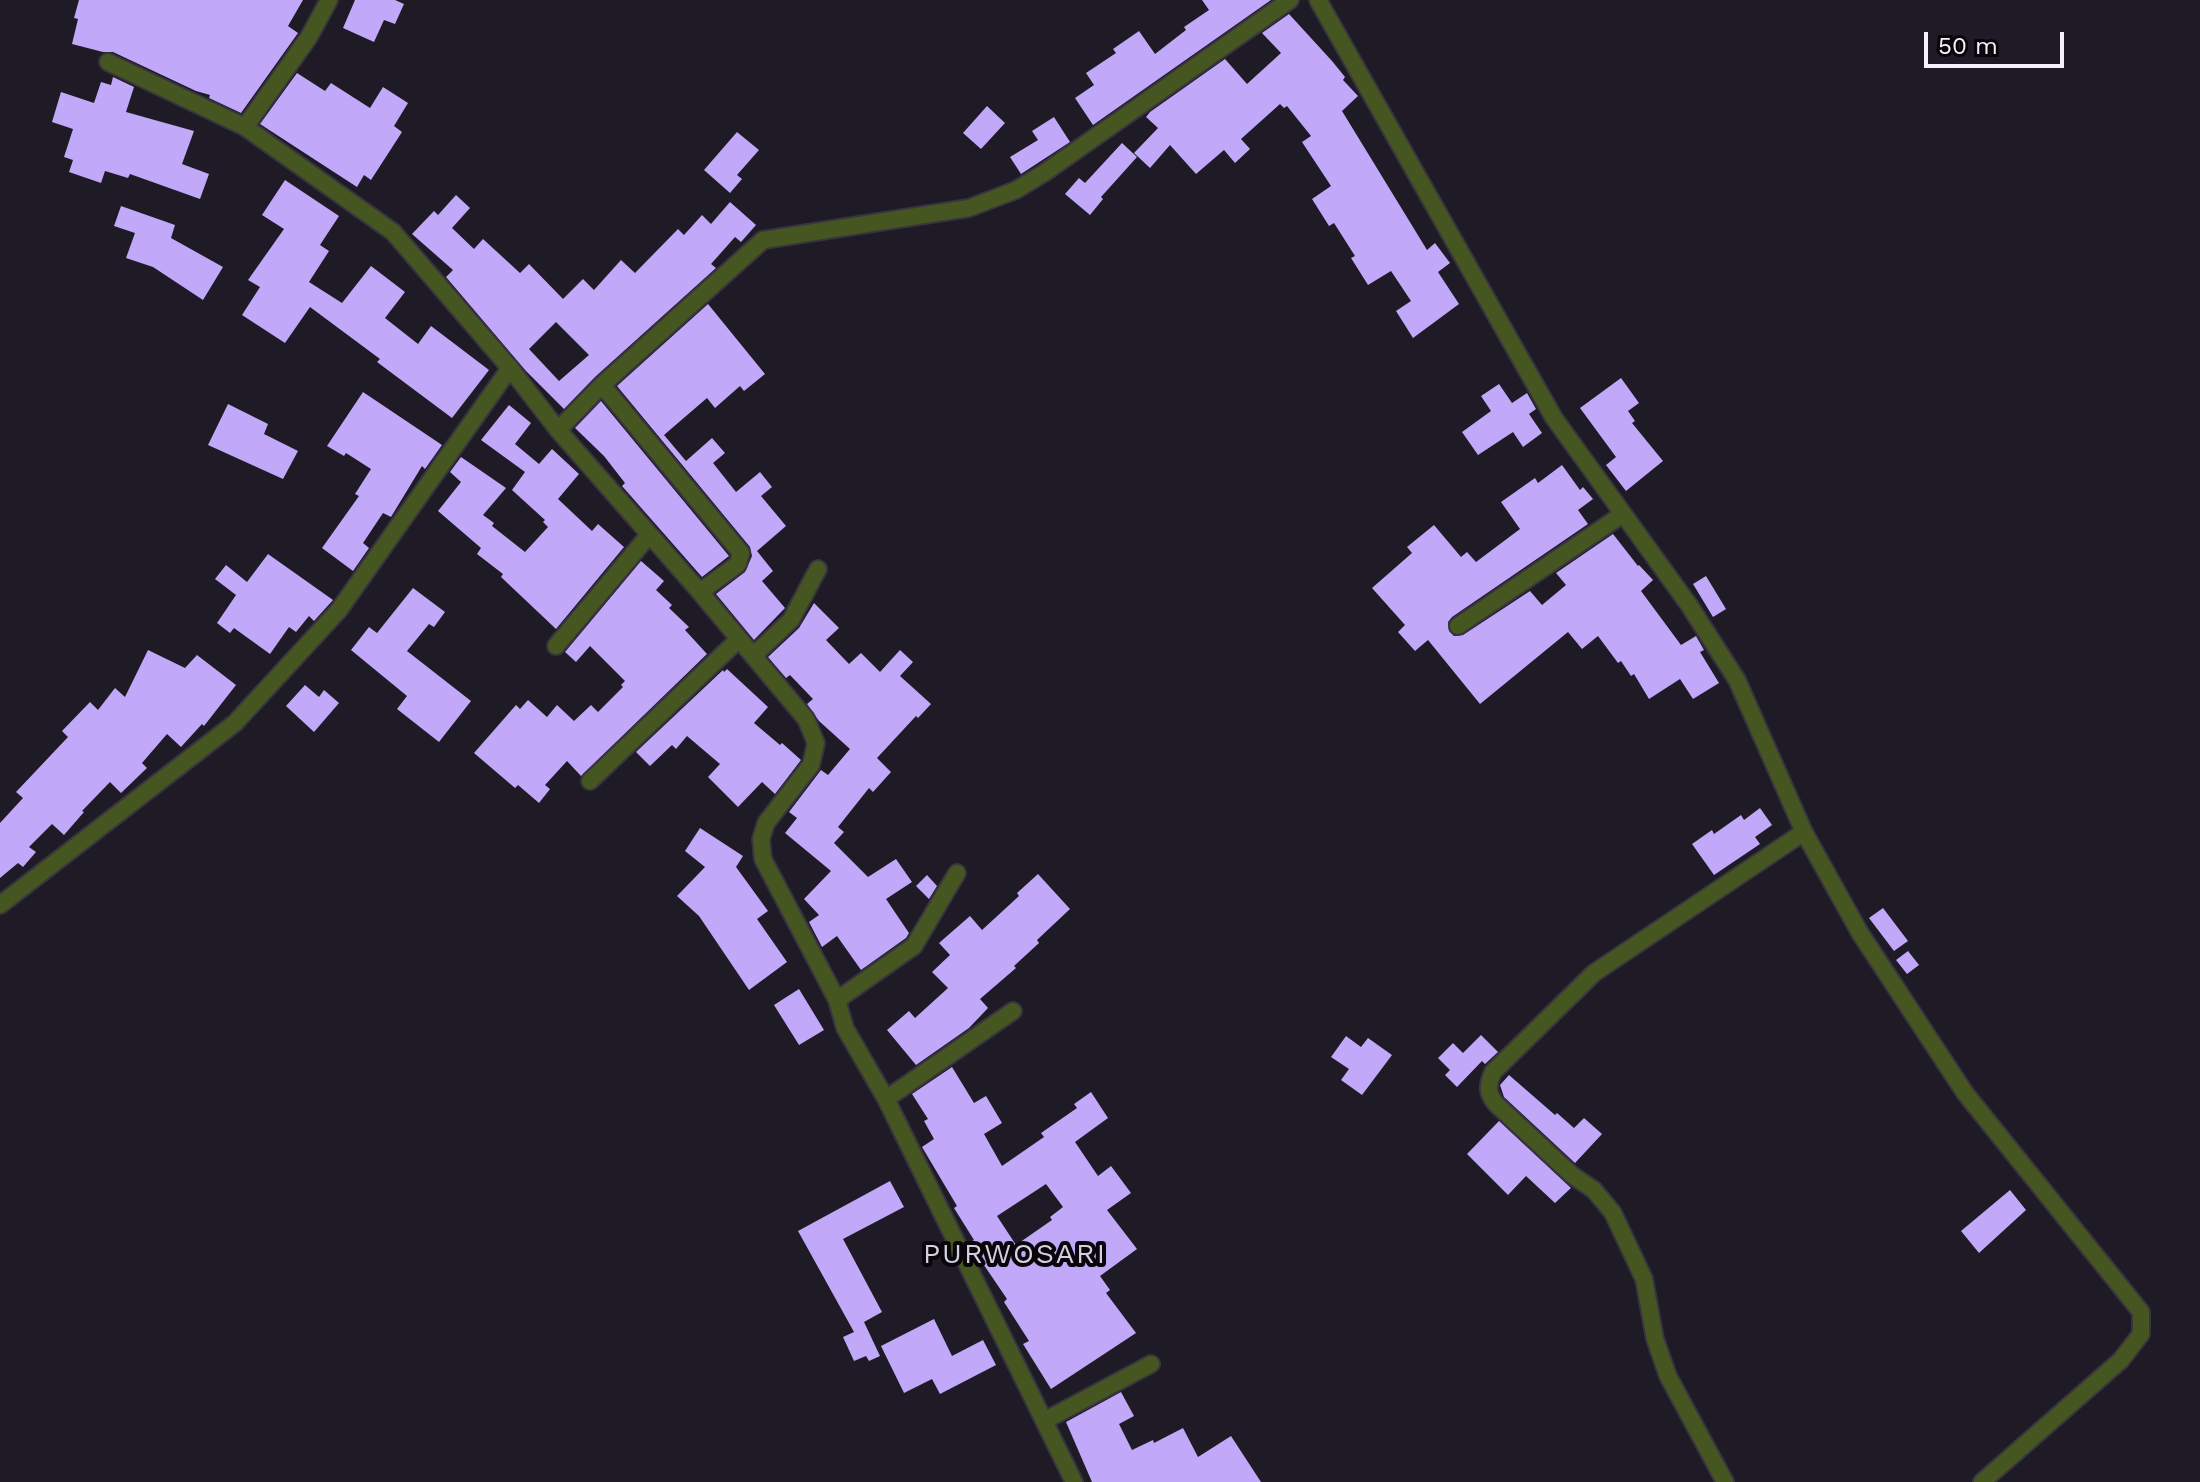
<!DOCTYPE html>
<style>
body{margin:0}
#map{position:relative;width:2200px;height:1482px;overflow:hidden;background:#1e1b26;font-family:"Work Sans",sans-serif}
canvas{display:block}
.scale{position:absolute;left:1924px;top:32px;width:140px;height:36px;box-sizing:border-box;border:4px solid #f4f2fa;border-top:0;padding-left:10px;font-size:24px;line-height:28px;white-space:nowrap;color:#f4f2fa;-webkit-text-stroke:6px #08060b;paint-order:stroke}
</style>
<div id="map">
<canvas width="2200" height="1482"></canvas>
<div class="scale">50 m</div>
</div>
<script>
const g = document.querySelector('canvas').getContext('2d');
g.lineJoin = 'round';
function fillPath(path, color) { g.fillStyle = color; g.fill(path, 'evenodd'); }
function trace(path, color, width, dash) { g.strokeStyle = color; g.lineWidth = width; g.lineCap = dash ? 'butt' : 'round'; g.setLineDash(dash || []); g.stroke(path); }
function drawText(font, color, halo, rows, align = 'center') {
  g.font = font + ' "Work Sans",sans-serif'; g.lineWidth = 8; g.setLineDash([]); g.textBaseline = 'middle'; g.strokeStyle = halo; g.fillStyle = color; for (const [text, x, y, turn = 0] of rows) {
    g.save(); g.translate(x, y); g.rotate((+turn || 0) * Math.PI / 180); g.textAlign = isNaN(turn) ? turn : align; if (halo) g.strokeText(text, 0, 0); g.fillText(text, 0, 0); g.restore();
  }
}
fillPath(new Path2D(`
 M79,0H303L288,26L298,33L241,113L209,98L210,95L196,91L113,52H103L72,44L78,19L74,18Z
 M355,0H395L404,4L395,24L384,20L374,42L343,28Z
 M1202,0H1271L1093,125L1075,98L1094,85L1086,73L1116,53L1113,49L1139,31L1155,54L1186,30L1184,27L1209,10Z
 M1289,14L1332,61L1345,77L1343,80L1358,96L1342,111L1427,250L1435,243L1450,263L1438,272L1459,304L1413,338L1396,311L1411,301L1391,271L1368,285L1351,258L1355,256L1334,223L1329,226L1312,199L1331,186L1302,142L1311,136L1287,106L1284,108L1280,104L1241,139L1250,149L1235,163L1224,150L1196,174L1170,145L1150,168L1134,153L1158,128L1146,117L1150,112L1225,59L1247,84L1281,53L1262,33Z
 M297,73L325,91L331,83L370,108L383,87L408,103L394,126L402,132L371,180L364,175L357,187L260,124Z
 M113,77L134,87L126,112L194,131L182,164L209,174L200,199L130,174L128,178L105,171L101,183L69,172L73,160L64,157L73,129L52,122L61,92L94,103L101,82L111,85Z
 M987,106L1005,123L981,149L963,133Z
 M1054,117L1070,142L1021,174L1010,157L1038,140L1032,131Z
 M737,132L759,150L737,175L742,179L730,193L704,170Z
 M1122,143L1137,157L1101,197L1103,199L1090,215L1065,194L1079,178L1085,183Z
 M285,180L339,216L320,245L329,251L309,282L342,303L371,266L405,292L385,318L418,344L431,326L489,370L452,418L377,362L380,359L310,307L285,343L242,315L260,287L248,280L284,229L262,215Z
 M456,195L470,208L452,228L474,249L483,239L520,273L529,264L563,299L583,279L594,290L621,260L635,273L678,229L684,235L702,215L711,224L730,202L756,225L741,242L735,237L711,264L716,268L595,377L564,409L526,371L446,277L453,270L412,234L434,211L438,215ZM556,322L589,355L559,381L529,349Z
 M121,206L175,225L171,238L223,267L203,300L153,267L126,258L135,233L114,226Z
 M708,304L765,374L744,391L740,386L715,408L707,398L664,435L686,461L712,438L725,453L713,463L736,492L760,472L772,487L761,496L786,526L757,551L773,571L762,581L785,608L754,640L716,594L745,572L752,556L750,547L617,386Z
 M1621,378L1639,403L1628,411L1635,421L1632,423L1663,461L1626,491L1606,465L1616,457L1580,408Z
 M1499,384L1512,403L1527,393L1536,409L1529,414L1542,433L1523,447L1513,432L1478,455L1462,432L1491,411L1481,396Z
 M363,392L442,445L425,469L422,466L391,517L383,513L363,543L369,548L353,571L322,548L359,496L355,494L371,469L346,453L344,456L327,446Z
 M601,401L729,556L702,577L622,486L625,483L604,456L575,428Z
 M228,404L268,424L264,434L298,451L283,479L208,445Z
 M509,405L531,423L515,444L539,464L552,449L579,474L558,499L592,531L598,524L624,547L556,629L501,577L503,574L477,554L481,548L438,511L461,482L450,472L461,457L506,488L483,515L494,523L492,526L525,552L548,527L543,522L545,520L512,490L525,472L481,440Z
 M1562,465L1580,490L1583,487L1593,499L1578,510L1588,524L1452,617L1448,622L1449,631L1454,636L1463,635L1530,591L1542,605L1566,585L1556,573L1613,534L1638,566L1639,565L1653,580L1641,591L1681,645L1696,636L1704,650L1700,652L1719,683L1693,699L1680,679L1649,699L1634,674L1631,676L1621,661L1618,663L1598,636L1582,649L1568,632L1480,704L1428,640L1415,651L1398,632L1405,625L1372,588L1412,553L1407,547L1434,525L1461,557L1467,552L1476,562L1520,529L1501,502L1535,478L1538,483Z
 M268,554L333,600L314,621L309,616L296,632L289,627L270,654L234,628L230,633L217,623L236,595L215,579L226,565L247,582Z
 M641,561L664,581L656,590L672,605L669,608L689,627L685,630L707,654L581,776L567,761L545,785L550,789L539,803L518,785L515,788L474,753L516,705L520,709L528,700L547,717L557,705L574,721L591,705L598,712L623,687L621,685L625,681L590,646L576,662L565,652Z
 M1706,576L1726,609L1713,617L1693,584Z
 M413,588L445,612L434,627L429,624L407,651L471,701L439,742L397,709L407,696L351,650L369,627L377,633Z
 M814,603L839,628L826,640L849,664L861,653L880,672L900,650L913,662L900,676L931,704L918,718L916,716L877,758L891,772L873,792L869,788L838,827L844,832L834,843L868,877L896,859L912,882L886,899L909,933L906,938L861,970L837,936L822,947L809,922L819,915L804,899L831,871L785,833L797,818L789,812L821,770L828,775L850,749L819,721L807,704L813,699L790,675L786,678L768,657L799,628Z
 M148,650L185,668L197,655L236,685L204,726L202,724L181,747L167,734L142,763L147,768L121,793L110,782L82,811L84,812L64,835L52,824L29,847L36,852L23,867L18,863L0,878V823L23,798L16,792L68,737L62,731L90,702L98,710L115,688L125,697Z
 M727,669L768,707L754,723L780,745L782,743L801,760L775,794L762,782L738,807L708,777L720,764L687,736L676,749L672,745L650,766L636,752L723,670L724,672Z
 M305,685L319,697L324,690L339,703L314,732L286,706Z
 M1760,808L1772,825L1755,837L1760,844L1714,875L1692,844L1712,830L1714,834L1741,815L1744,820Z
 M700,828L743,856L736,867L768,911L757,919L787,962L749,990L699,916L677,896L705,867L685,851Z
 M1038,874L1070,909L1037,940L1039,943L1014,966L1016,968L980,999L988,1008L969,1028L916,1065L887,1030L909,1011L915,1018L948,988L932,972L950,955L939,943L970,916L982,930L1019,896L1017,893Z
 M927,875L937,886L929,899L916,886Z
 M1883,908L1908,941L1894,951L1869,918Z
 M1908,951L1919,965L1907,974L1896,960Z
 M799,989L824,1030L799,1045L774,1005Z
 M1481,1035L1498,1052L1485,1064L1482,1061L1457,1087L1445,1075L1450,1070L1438,1058L1453,1043L1463,1053Z
 M1346,1036L1361,1047L1368,1038L1392,1055L1362,1095L1341,1080L1349,1069L1331,1057Z
 M952,1067L974,1103L986,1096L1002,1123L984,1134L1002,1166L1044,1137L1041,1133L1077,1108L1074,1104L1091,1092L1108,1118L1075,1142L1098,1176L1111,1166L1131,1193L1107,1210L1137,1249L1100,1276L1110,1290L1106,1293L1136,1333L1051,1389L1023,1344L1029,1341L1004,1302L1007,1299L969,1243L974,1240L954,1208L957,1206L922,1147L934,1139L924,1121L928,1119L912,1094ZM1046,1184L1063,1207L1050,1217L1052,1220L1016,1245L997,1216Z
 M1509,1075L1555,1115L1557,1113L1574,1128L1584,1118L1602,1134L1575,1163L1504,1097L1500,1085Z
 M1499,1121L1571,1188L1555,1203L1526,1176L1508,1195L1467,1154Z
 M890,1181L904,1207L843,1239L882,1312L864,1322L880,1356L869,1361L866,1356L854,1361L843,1337L854,1332L798,1231Z
 M2010,1190L2026,1210L1979,1253L1961,1231Z
 M934,1319L952,1356L983,1340L996,1365L940,1394L932,1379L904,1393L881,1346Z
 M1121,1392L1134,1416L1119,1424L1132,1450L1153,1440L1154,1443L1183,1428L1198,1457L1231,1436L1261,1482H1092L1066,1422Z`), '#c1a8f9');
const minor = new Path2D(`
 M1318,0L1554,418L1689,605L1737,680L1804,832L1860,933L1965,1093L2141,1312V1334L2121,1360L1982,1482
 M108,62L245,127L393,232L510,368L558,430L700,592L806,719L816,743L811,765L766,823L761,839L763,859L837,1000L845,1028L886,1099L1074,1482
 M245,127L309,37L329,0
 M602,385L741,553L738,564L700,592
 M558,430L602,385L763,240L969,208L1016,190L1044,173L1290,0
 M1458,626L1623,514
 M556,646L649,535
 M753,656L791,620L818,569
 M590,781L739,639
 M0,905L235,723L339,610L510,368
 M837,1000L914,946L957,873
 M886,1099L1013,1011
 M1044,1421L1151,1364
 M1725,1482L1668,1376L1655,1339L1644,1279L1613,1213L1594,1190L1572,1175L1496,1104C1487,1093 1487,1086 1493,1072L1594,973L1804,832`);
trace(minor, '#38353f', 20);
trace(minor, '#465621', 16);
g.letterSpacing = '2px';
drawText('28px', '#d4d0e0', '#08060b', [
 ["PURWOSARI",1015,1255]
]);
g.letterSpacing = '0px';
</script>
